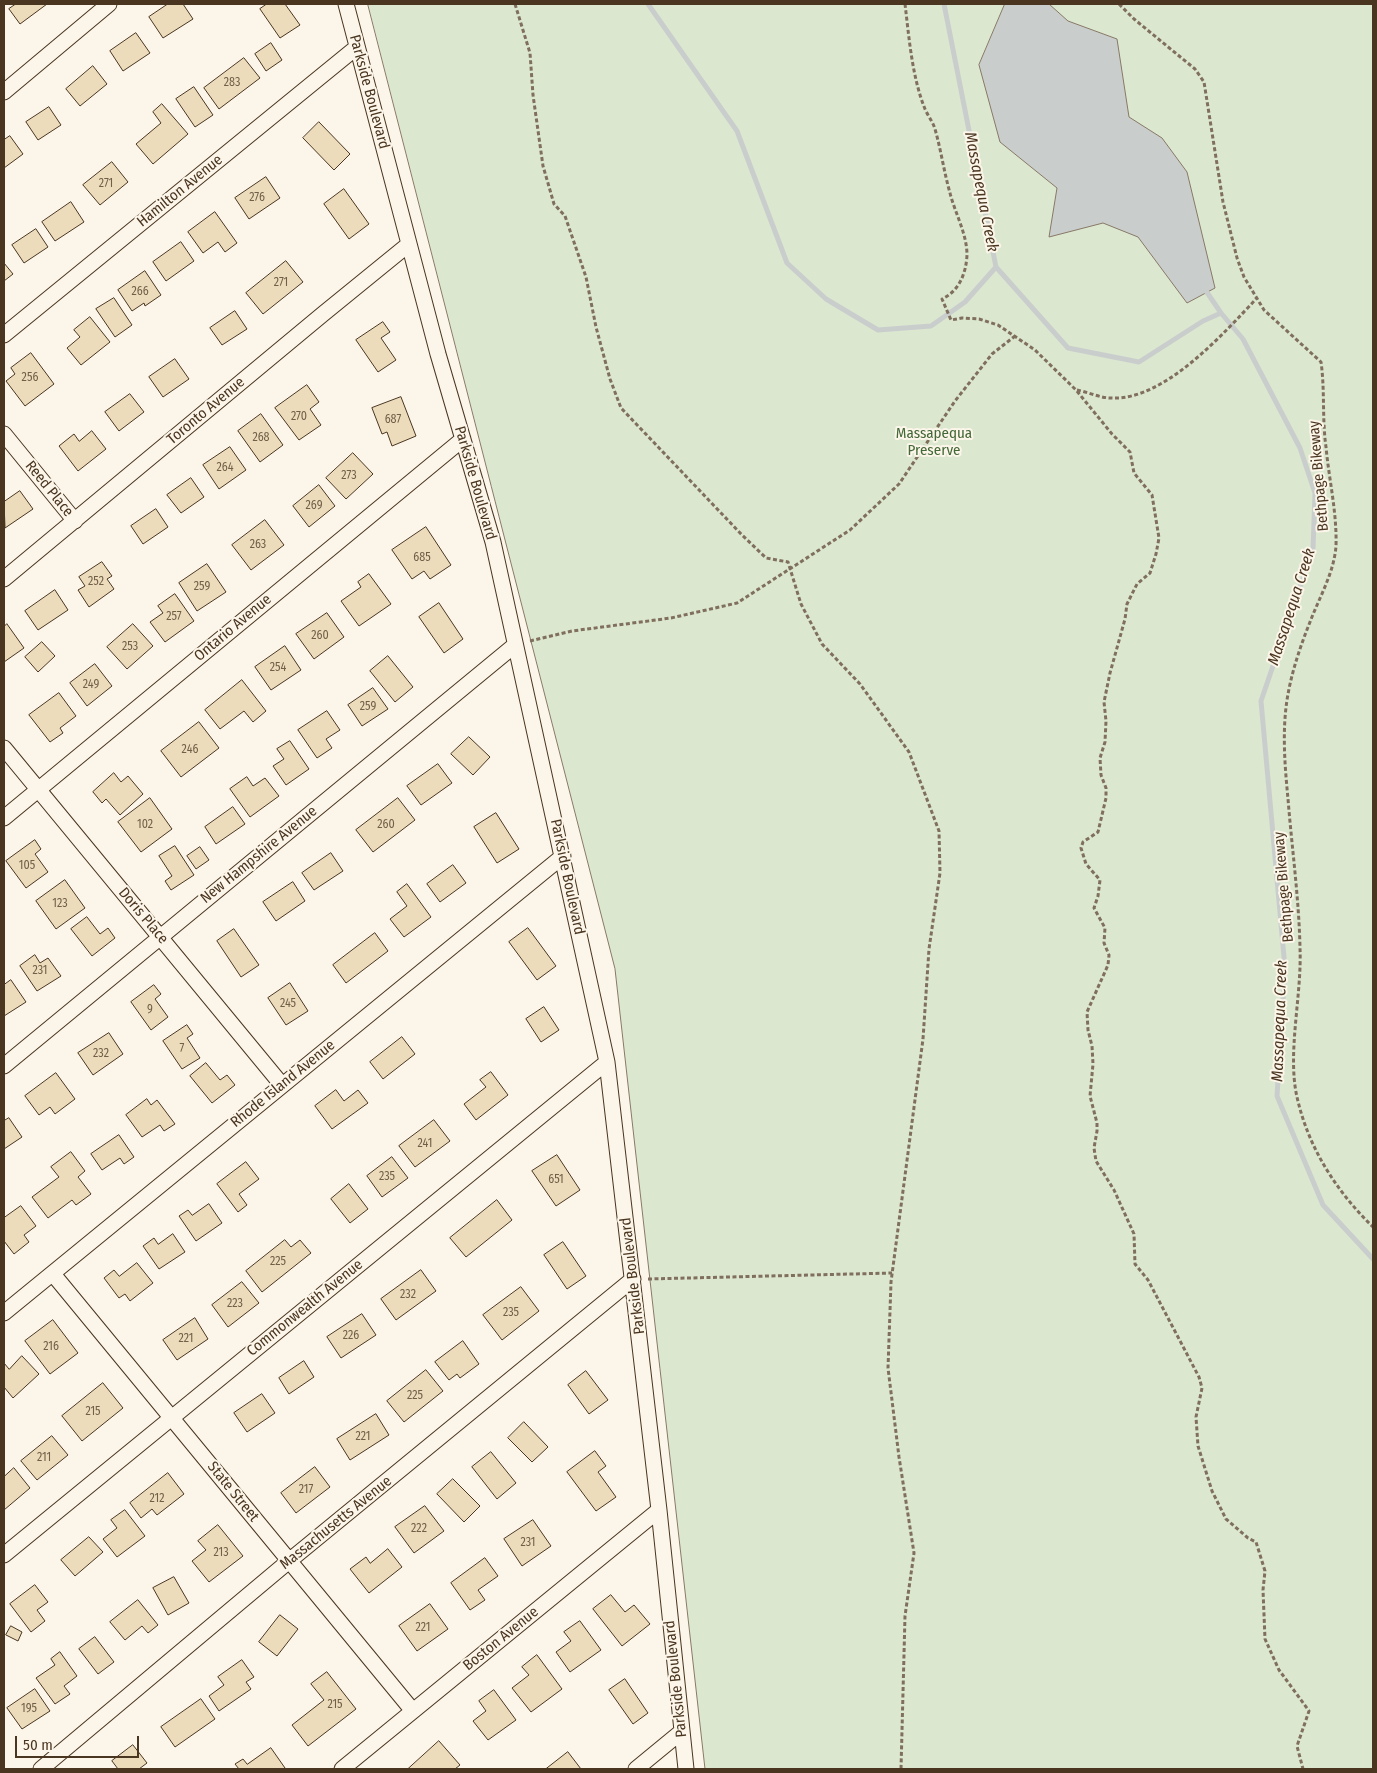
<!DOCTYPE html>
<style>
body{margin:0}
#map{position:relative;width:1377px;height:1773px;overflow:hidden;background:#fbf6e9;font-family:"Fira Sans Condensed",sans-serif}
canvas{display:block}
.frame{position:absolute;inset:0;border:5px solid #4a3520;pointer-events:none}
.scale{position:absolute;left:15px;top:1736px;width:124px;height:22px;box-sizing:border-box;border:2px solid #4a3520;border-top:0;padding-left:6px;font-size:15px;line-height:18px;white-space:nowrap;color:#4a3520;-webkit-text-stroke:4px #fbf6e9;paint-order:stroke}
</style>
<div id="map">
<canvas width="1377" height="1773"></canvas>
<div class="frame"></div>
<div class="scale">50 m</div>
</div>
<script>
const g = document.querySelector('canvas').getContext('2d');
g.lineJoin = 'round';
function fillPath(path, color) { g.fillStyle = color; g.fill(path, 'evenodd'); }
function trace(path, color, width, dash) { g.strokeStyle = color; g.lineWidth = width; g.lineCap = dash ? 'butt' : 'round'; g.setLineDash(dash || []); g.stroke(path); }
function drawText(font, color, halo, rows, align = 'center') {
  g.font = font + ' "Fira Sans Condensed",sans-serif'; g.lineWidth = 4; g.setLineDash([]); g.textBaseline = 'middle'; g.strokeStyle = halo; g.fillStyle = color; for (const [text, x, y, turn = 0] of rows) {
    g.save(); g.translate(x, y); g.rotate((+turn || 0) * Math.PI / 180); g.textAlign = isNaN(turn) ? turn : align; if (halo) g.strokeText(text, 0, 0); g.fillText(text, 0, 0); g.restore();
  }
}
const green = new Path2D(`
 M368,4H1373V1769H705L615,969Z`);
fillPath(green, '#dce7d0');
trace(green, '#887966', 1);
const water = new Path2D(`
 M1005,4H1049L1068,21L1117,39L1129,117L1162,138L1187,172L1215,288L1187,303L1138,237L1103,223L1049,237L1057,188L1000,142L979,65Z`);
fillPath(water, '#c9cecd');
trace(water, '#887966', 1);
trace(new Path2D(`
 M648,4L737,131L787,263L826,299L878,330L931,326L965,302L996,267
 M944,4L996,267L1068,348L1139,362L1203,321L1221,313L1243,339L1300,448L1315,493L1313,549L1261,701L1285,968L1277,1096L1323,1205L1373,1259
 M1204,288L1221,313`), '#c9cecd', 5);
const building = new Path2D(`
 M16,4H47L20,24L9,9Z
 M168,4H183L193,19L163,38L149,17Z
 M267,4H285L300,25L280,38L260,9Z
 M136,33L150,53L123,71L110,51Z
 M271,43L282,60L266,71L255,54Z
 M244,58L260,78L219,109L204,88Z
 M93,66L107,84L80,106L66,89Z
 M194,87L213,115L195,127L176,99Z
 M162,104L188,134L153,164L136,144L161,123L153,112Z
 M49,107L61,125L38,140L26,122Z
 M319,122L350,154L334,170L303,138Z
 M10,136L23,154L4,168V140Z
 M112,162L128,182L100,205L83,185Z
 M266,177L280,198L249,219L235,198Z
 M344,189L369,224L349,239L324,204Z
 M71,202L84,222L55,241L42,222Z
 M215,212L237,243L225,252L218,242L203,253L188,232Z
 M36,229L48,247L24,263L12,245Z
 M181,242L194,261L166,281L153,262Z
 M286,261L303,282L263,314L246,293Z
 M4,263L13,274L4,281Z
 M145,271L161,295L145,306L144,303L132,311L118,290Z
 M114,298L132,325L115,337L96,309Z
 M235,311L247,329L222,345L210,328Z
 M90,317L110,342L81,365L67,348L80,337L74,330Z
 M383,322L390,332L381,338L396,360L378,372L356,340Z
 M31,353L54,384L25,406L6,381L15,374L11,368Z
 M175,359L189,379L163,397L149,377Z
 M307,385L319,402L310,409L321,425L299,440L275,408Z
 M130,394L144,412L119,431L105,412Z
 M401,397L416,436L392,446L387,432L382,434L372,408Z
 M261,414L283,445L260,462L238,431Z
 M92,431L106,449L78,471L59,446L74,434L79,441Z
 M230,447L246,470L219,489L203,465Z
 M353,453L373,474L346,499L326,478Z
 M191,478L204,497L181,513L167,495Z
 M319,485L335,506L309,527L293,506Z
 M20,491L33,509L5,528L4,502Z
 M156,509L168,527L143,544L131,526Z
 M265,520L284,545L251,570L232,545Z
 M426,527L451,565L430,579L424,571L412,579L392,550Z
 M102,562L112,576L107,579L114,589L89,607L78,590L85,586L79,577Z
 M207,564L226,592L197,611L179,583Z
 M369,574L391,604L359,626L341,601L361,587L358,582Z
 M55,590L68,610L38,630L25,611Z
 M175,594L194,621L165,642L150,622L163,613L158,606Z
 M439,603L463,639L444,653L419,617Z
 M327,613L344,637L314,659L296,634Z
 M7,624L24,648L4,662V627Z
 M133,624L153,646L127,669L107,647Z
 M42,642L55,656L38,672L25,657Z
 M285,646L301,670L271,690L255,667Z
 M388,656L413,687L395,702L370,671Z
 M95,664L112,686L87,706L70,683Z
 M242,680L266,711L253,722L244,711L220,729L205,710Z
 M373,688L388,709L362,726L348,705Z
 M59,693L76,716L60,728L63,733L50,742L29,715Z
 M327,711L340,730L326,739L332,748L317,758L298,730Z
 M199,722L219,748L181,777L161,751Z
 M469,737L490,757L473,775L451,754Z
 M290,741L309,769L286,785L273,766L284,759L277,749Z
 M438,764L452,783L421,805L407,786Z
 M114,773L121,782L128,776L143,794L120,815L106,799L102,803L93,792Z
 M247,777L253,786L265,778L279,796L250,817L230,789Z
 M150,798L172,829L141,852L118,822Z
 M398,798L415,820L373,852L356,830Z
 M233,807L245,824L216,844L205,827Z
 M496,813L519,849L497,863L474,827Z
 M35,840L41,849L35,854L48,872L26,888L6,861Z
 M175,846L194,875L171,890L165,881L172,876L159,856Z
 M200,847L209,860L196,869L187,856Z
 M331,853L343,871L314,890L302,873Z
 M453,865L466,883L440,902L427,884Z
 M65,880L85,908L56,929L36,901Z
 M293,882L305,901L276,921L263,902Z
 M407,884L431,917L404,937L390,919L407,906L397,892Z
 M87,917L100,934L108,928L115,938L92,956L71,929Z
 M528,928L556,966L537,980L509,942Z
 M234,929L259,965L241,977L217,941Z
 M375,933L388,951L346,983L333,965Z
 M35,955L40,963L48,958L61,976L37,991L20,966Z
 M11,980L26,1002L4,1016V985Z
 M290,983L308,1011L286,1025L268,998Z
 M154,985L161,994L155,999L168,1017L151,1030L131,1002Z
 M544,1007L559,1030L541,1042L526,1019Z
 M187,1025L193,1034L187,1038L200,1058L182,1069L163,1041Z
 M109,1033L123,1054L93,1075L78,1053Z
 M402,1037L415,1054L383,1079L370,1062Z
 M206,1063L220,1080L227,1075L235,1085L212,1103L190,1076Z
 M491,1072L508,1095L476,1120L464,1104L486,1087L480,1080Z
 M56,1073L75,1099L55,1114L50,1107L39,1115L25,1096Z
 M336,1090L344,1101L358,1090L368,1103L332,1129L315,1106Z
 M147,1099L151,1105L157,1100L175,1124L164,1131L160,1125L142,1137L126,1115Z
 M9,1118L22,1137L4,1149V1121Z
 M434,1120L450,1141L415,1167L399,1146Z
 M119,1135L134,1157L124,1164L120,1158L102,1170L91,1154Z
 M71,1152L85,1171L78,1177L91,1194L76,1205L72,1200L48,1218L32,1197L59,1177L51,1167Z
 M557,1155L580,1190L556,1206L532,1171Z
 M392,1157L408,1178L382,1197L367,1176Z
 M246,1162L259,1179L239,1194L247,1205L238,1212L217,1184Z
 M349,1184L368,1209L350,1223L331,1199Z
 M497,1200L512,1220L466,1257L450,1238Z
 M209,1204L222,1223L196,1241L179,1216L188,1210L192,1215Z
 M21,1206L36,1226L24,1235L29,1242L14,1254L4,1241V1218Z
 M173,1234L185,1252L159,1269L143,1246L154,1238L158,1244Z
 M285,1240L291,1247L300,1240L311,1253L262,1292L246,1271Z
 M563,1242L586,1276L567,1289L544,1255Z
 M137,1263L153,1283L130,1301L125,1294L119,1298L104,1278L114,1270L119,1276Z
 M421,1270L436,1291L396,1320L381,1299Z
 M242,1282L259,1303L228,1327L212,1305Z
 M521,1287L539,1311L502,1340L483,1315Z
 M362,1314L376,1335L341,1358L327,1337Z
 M195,1318L208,1339L177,1360L163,1340Z
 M53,1320L78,1353L50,1374L25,1341Z
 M463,1341L479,1364L460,1378L457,1374L449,1380L435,1362Z
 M22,1356L39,1374L13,1398L4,1387V1363L9,1369Z
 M304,1361L314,1377L289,1394L279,1378Z
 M426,1370L443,1391L404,1422L387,1401Z
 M586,1371L608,1400L589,1414L568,1385Z
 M103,1383L123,1408L82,1441L62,1416Z
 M262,1394L275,1413L247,1432L234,1413Z
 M376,1414L389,1435L350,1460L337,1439Z
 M524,1422L548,1447L532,1462L508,1438Z
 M52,1436L68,1455L37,1480L21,1461Z
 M595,1451L606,1466L598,1472L616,1497L596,1511L567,1472Z
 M491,1452L516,1483L497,1499L472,1467Z
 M315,1467L330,1487L296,1513L281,1493Z
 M14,1468L30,1488L4,1510V1477Z
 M168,1473L184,1494L157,1515L152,1509L141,1518L130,1503Z
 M453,1479L480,1506L464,1522L437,1494Z
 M425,1506L444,1531L414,1553L395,1527Z
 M125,1510L145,1536L117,1557L103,1539L117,1528L111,1520Z
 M533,1520L551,1546L522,1566L504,1539Z
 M218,1525L243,1556L209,1582L192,1561L206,1550L198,1541Z
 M89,1537L103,1552L75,1576L61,1560Z
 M388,1549L402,1567L369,1593L350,1569L366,1557L370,1563Z
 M485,1558L498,1576L478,1590L485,1600L470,1610L451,1583Z
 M174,1577L189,1603L168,1615L153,1588Z
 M35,1585L48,1602L37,1610L45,1621L31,1632L10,1604Z
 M611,1595L625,1612L634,1605L650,1624L622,1646L593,1609Z
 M138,1600L158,1625L148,1633L142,1626L125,1640L110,1622Z
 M430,1604L448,1629L417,1651L399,1626Z
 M280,1615L298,1629L277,1656L259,1642Z
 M580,1621L601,1650L570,1672L556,1652L571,1641L564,1632Z
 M11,1626L22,1632L18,1641L6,1635Z
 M95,1637L114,1662L98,1674L79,1649Z
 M60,1652L77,1676L64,1686L70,1694L55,1704L36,1678L55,1665L51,1659Z
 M537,1655L562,1689L531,1712L512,1688L529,1675L522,1667Z
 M242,1660L254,1677L246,1682L251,1689L219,1711L209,1696L224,1685L218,1677Z
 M327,1672L356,1709L308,1746L292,1725L324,1700L311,1684Z
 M625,1679L648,1713L633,1724L609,1690Z
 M35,1689L50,1711L22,1729L7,1708Z
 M494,1690L516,1720L488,1740L473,1721L486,1711L479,1701Z
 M201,1699L215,1719L175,1747L161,1727Z
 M439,1741L460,1765L455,1769H408Z
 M133,1745L147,1763L139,1769H118L112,1761Z
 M271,1748L285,1768L283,1769H239L235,1764L243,1759L247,1764Z
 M568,1752L581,1769H546Z`);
fillPath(building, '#ecdcbc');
trace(building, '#4a3520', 1);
const street = new Path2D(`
 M346,4L438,354L493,542L607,1062L659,1510L686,1769
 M4,92L109,4
 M4,335L357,47
 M4,434L75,521
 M4,579L323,314L409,244
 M4,748L282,1085
 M4,818L463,439
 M4,1066L515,645
 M53,1274L413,1711
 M4,1313L563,856
 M4,1555L607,1062
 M41,1769L289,1561L633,1279
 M342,1769L659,1510
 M636,1769L681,1732`);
trace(street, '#4a3520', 17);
trace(new Path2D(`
 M515,4L530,53L533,95L543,166L554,204L565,216L586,277L596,327L610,379L621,408L742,535L766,558L788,562L801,604L822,644L860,684L909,752L939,831L940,873L929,949L923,1039L891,1282L888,1368L899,1457L914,1553L905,1616L901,1769
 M905,4C909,37 912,77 925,109C928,116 933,122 935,129C941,150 944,172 950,193C955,213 967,234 967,255C966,274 959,291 942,299L951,320L962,318L979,319L998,325L1035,350L1076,390L1112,434L1130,452L1134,473L1152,495L1159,538L1156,554L1150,573L1137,584L1127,604L1125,619L1110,673L1104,702L1106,721L1105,742L1100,758L1101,775L1106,788V798L1098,832L1083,842L1081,848L1086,864L1100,880L1098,896L1094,908L1105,928L1104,943L1109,955L1108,965L1087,1012L1088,1030L1092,1046L1093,1064L1090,1096L1097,1123V1131L1094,1148L1096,1161L1114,1190L1134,1234L1135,1264L1148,1280L1199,1377L1202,1388L1196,1417L1198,1446L1212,1491L1226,1519L1248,1538L1256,1542L1265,1571L1263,1590L1265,1639L1279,1670L1309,1711L1297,1746L1303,1769
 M1119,4L1134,19L1195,69L1204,82L1223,202L1237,258L1244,277L1264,310L1321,362C1325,390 1322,419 1326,447C1329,480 1337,512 1336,546C1334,573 1319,598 1310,622C1300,647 1291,674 1287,700C1282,733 1285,767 1288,799C1292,849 1299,899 1300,948C1302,995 1287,1053 1297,1097C1308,1147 1336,1191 1373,1227
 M1077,390C1088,392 1100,398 1111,398C1164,401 1223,334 1257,298
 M530,641L572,631L671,618L737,603L850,530L899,484L955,401L992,354L1015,336
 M648,1279L892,1273`), '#7f6f5c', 3, [4, 2.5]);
trace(street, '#fbf6e9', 15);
drawText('12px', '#725f47', null, [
 ["283",232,83],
 ["271",106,184],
 ["276",257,198],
 ["271",281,283],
 ["266",140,292],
 ["256",30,378],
 ["270",299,417],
 ["687",393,420],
 ["268",261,438],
 ["264",225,468],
 ["273",349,476],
 ["269",314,506],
 ["263",258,545],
 ["685",422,558],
 ["252",96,582],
 ["259",202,587],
 ["257",174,617],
 ["260",320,636],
 ["253",130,647],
 ["254",278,668],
 ["249",91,685],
 ["259",368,707],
 ["246",190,750],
 ["102",145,825],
 ["260",386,825],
 ["105",27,866],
 ["123",60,904],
 ["231",40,971],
 ["245",288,1004],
 ["9",150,1010],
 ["7",182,1049],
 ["232",101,1054],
 ["241",425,1144],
 ["235",387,1177],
 ["651",556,1180],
 ["225",278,1262],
 ["232",408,1295],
 ["223",235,1304],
 ["235",511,1313],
 ["226",351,1336],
 ["221",186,1339],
 ["216",51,1347],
 ["225",415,1396],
 ["215",93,1412],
 ["221",363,1437],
 ["211",44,1458],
 ["217",306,1490],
 ["212",157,1499],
 ["222",419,1529],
 ["231",528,1543],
 ["213",221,1553],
 ["221",423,1628],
 ["215",335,1705],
 ["195",29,1709]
]);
drawText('15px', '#4a3520', '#fbf6e9', [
 ["Parkside Boulevard",369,92,75],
 ["Hamilton Avenue",180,191,-39],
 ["Toronto Avenue",206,411,-40],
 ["Bethpage Bikeway",1319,476,-95],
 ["Parkside Boulevard",475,483,74],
 ["Reed Place",49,489,51],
 ["Ontario Avenue",233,628,-40],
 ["New Hampshire Avenue",259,855,-39],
 ["Parkside Boulevard",567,877,78],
 ["Bethpage Bikeway",1284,887,-95],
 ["Doris Place",143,916,50],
 ["Rhode Island Avenue",283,1084,-39],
 ["Parkside Boulevard",633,1276,-97],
 ["Commonwealth Avenue",305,1308,-39],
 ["State Street",233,1492,51],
 ["Massachusetts Avenue",336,1523,-39],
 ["Boston Avenue",501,1639,-39],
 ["Parkside Boulevard",676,1679,-96]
]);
drawText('15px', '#436837', '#fbf6e9', [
 ["Massapequa",934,434],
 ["Preserve",934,451]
]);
drawText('italic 16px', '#4a3520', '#fbf6e9', [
 ["Massapequa Creek",981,192,79],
 ["Massapequa Creek",1292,607,-72],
 ["Massapequa Creek",1280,1021,-88]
]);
</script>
